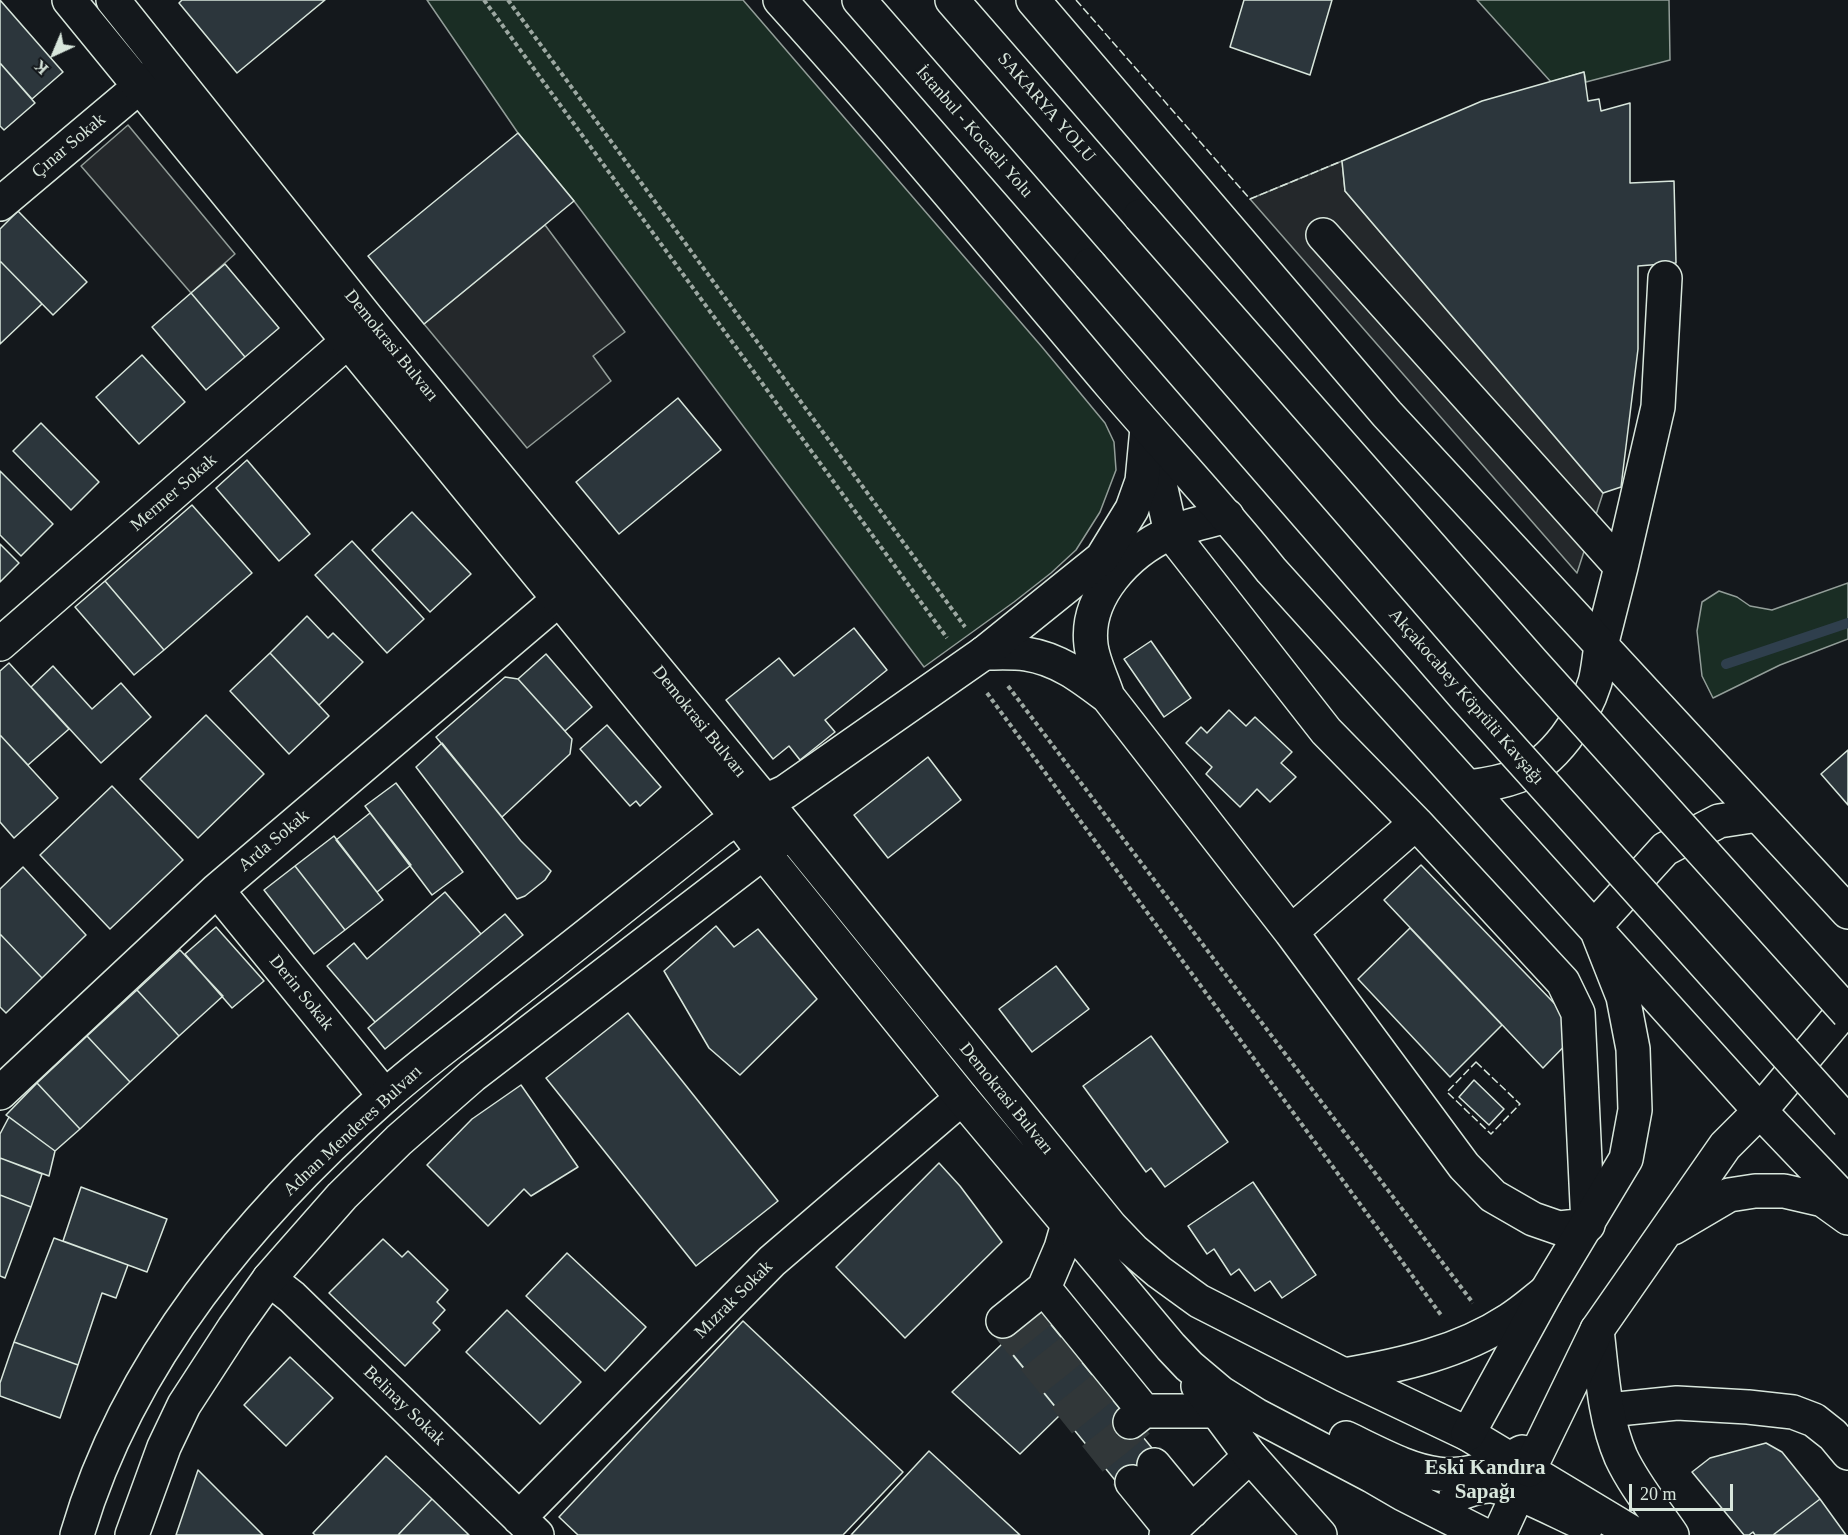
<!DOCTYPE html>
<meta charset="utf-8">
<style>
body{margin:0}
#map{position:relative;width:1848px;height:1535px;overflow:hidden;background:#14181c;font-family:Georgia,serif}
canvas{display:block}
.north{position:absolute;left:24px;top:24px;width:60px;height:60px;-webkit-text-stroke:4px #14181c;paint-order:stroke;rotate:224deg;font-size:16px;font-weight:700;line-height:24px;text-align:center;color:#d8e6dc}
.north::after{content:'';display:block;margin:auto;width:21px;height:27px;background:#d8e6dc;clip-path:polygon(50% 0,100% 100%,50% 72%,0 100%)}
.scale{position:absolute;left:1629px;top:1484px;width:104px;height:27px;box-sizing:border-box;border:3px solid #d8e6dc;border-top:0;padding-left:8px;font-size:18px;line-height:21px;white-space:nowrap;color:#d8e6dc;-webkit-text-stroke:4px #14181c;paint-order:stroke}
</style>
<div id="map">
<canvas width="1848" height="1535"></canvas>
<div class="north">K</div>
<div class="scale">20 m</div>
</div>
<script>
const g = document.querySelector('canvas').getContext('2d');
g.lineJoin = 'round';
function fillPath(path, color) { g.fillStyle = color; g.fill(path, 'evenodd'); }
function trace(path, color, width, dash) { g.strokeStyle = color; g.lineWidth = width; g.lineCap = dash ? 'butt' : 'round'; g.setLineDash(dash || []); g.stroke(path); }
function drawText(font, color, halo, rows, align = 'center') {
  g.font = font + ' Georgia,serif'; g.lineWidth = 4.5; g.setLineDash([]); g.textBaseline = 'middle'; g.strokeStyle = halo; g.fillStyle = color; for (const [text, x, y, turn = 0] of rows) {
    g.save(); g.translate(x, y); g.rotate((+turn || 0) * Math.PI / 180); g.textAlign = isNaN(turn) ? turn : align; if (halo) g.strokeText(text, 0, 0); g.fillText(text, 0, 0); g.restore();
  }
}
const green = new Path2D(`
 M427,0H743L1042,347L1105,423L1114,442L1116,470L1100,512L1076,550L1051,573L1014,602L924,667L574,201L518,133Z
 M1477,0H1669L1670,60L1586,82L1584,72L1551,82Z
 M1848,583V639L1780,665L1713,698L1702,676L1697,631L1702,602L1719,591L1737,597L1750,606L1772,610Z`);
fillPath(green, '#1a2d24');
trace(green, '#939e99', 1.5);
const parking = new Path2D(`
 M128,125L235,254L191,293L81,166Z
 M1342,161L1345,191L1603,493L1577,573L1250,199Z
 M545,225L625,332L593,356L611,381L527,448L424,324Z`);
fillPath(parking, '#24282b');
trace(parking, '#939e99', 1.5);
trace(new Path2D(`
 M1726,664L1848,623`), '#2f3f4d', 10);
const building = new Path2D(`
 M0,0L63,72L32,99L0,63Z
 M182,0H325L237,73L179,3Z
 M1244,0H1332L1310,75L1230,47Z
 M0,63L35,103L4,130L0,126Z
 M1584,72L1588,101L1599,99L1601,111L1630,103V183L1674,181L1676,263L1638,266V349L1621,487L1603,493L1345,191L1342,161L1482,101Z
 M518,133L574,201L424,324L368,256Z
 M18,211L87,282L53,315L0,261V229Z
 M0,261L42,304L0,344Z
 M225,264L279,328L245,357L191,293Z
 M191,293L245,357L206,390L152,327Z
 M142,355L185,402L139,444L96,397Z
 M678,398L721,450L619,534L576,482Z
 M41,423L99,482L71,510L13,451Z
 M247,460L310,534L279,561L216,488Z
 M0,471L53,524L21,556L0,535Z
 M192,505L252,573L164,650L105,581Z
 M412,512L471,574L430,612L372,550Z
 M352,541L424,619L387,653L315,575Z
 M0,544L19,563L0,582Z
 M105,581L164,650L134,675L75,607Z
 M307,616L328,638L333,633L363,662L319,705L270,653Z
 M854,628L887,670L825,720L835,732L800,760L789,746L773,759L726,700L779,658L794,676Z
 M1151,641L1191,698L1164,717L1124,659Z
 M270,653L329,716L289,754L230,691Z
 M546,654L592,707L565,731L518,679Z
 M9,663L69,729L28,765L0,735V671Z
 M53,666L92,709L121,683L151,717L101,763L31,687Z
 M505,677L518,679L572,739L570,754L502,817L436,737Z
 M1229,710L1246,726L1255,717L1292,752L1281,763L1296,777L1270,802L1257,789L1240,807L1206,774L1212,767L1186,743L1201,727L1207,733Z
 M206,715L264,774L198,838L140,779Z
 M607,725L661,787L640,806L636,801L630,806L580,749Z
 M0,735L58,798L14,838L0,822Z
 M442,743L521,841L551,871L545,880L525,896L517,899L416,767Z
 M1848,750V805L1821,774Z
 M928,757L961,800L888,858L854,815Z
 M396,783L463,872L432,895L365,806Z
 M112,786L183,860L110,929L40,855Z
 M370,813L411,865L377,892L336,840Z
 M334,836L383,900L345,930L295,866Z
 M1421,865L1580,1030L1543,1068L1384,900Z
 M295,866L345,930L314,954L264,890Z
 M23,867L86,935L42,978L0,934V889Z
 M445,892L481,934L375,1022L327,966L354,943L367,959Z
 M505,914L523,935L385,1049L368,1028Z
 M716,926L734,947L758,929L817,999L740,1075L709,1048L664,971Z
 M216,927L264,981L232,1008L185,954Z
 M1410,928L1502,1025L1450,1077L1358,979Z
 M0,934L42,978L6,1013L0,1007Z
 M180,950L223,996L179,1036L137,990Z
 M1056,966L1089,1009L1032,1052L999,1009Z
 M137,990L179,1036L130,1082L87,1036Z
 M628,1013L778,1201L696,1266L546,1078Z
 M87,1036L130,1082L80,1129L37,1083Z
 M1151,1036L1228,1142L1165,1187L1151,1168L1146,1172L1083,1086Z
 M1474,1080L1504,1109L1489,1125L1459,1097Z
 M37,1083L80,1129L55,1151L6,1115Z
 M521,1085L578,1167L531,1196L524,1189L488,1226L427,1165L472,1119Z
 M9,1117L55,1151L49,1176L0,1158V1134Z
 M0,1158L42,1174L31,1207L0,1195Z
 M939,1163L960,1186L1002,1242L905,1338L836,1267Z
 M1253,1182L1316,1275L1282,1298L1270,1281L1255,1291L1239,1269L1231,1275L1214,1249L1207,1254L1188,1226Z
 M81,1187L167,1219L147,1272L63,1241Z
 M0,1195L31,1207L5,1278L0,1276Z
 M54,1238L128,1265L116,1298L102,1293L78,1365L14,1342Z
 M383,1239L402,1257L408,1251L448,1290L437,1302L445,1310L433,1323L440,1330L405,1366L329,1293Z
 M567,1253L646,1327L605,1371L526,1296Z
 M1030,1299L1161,1459L1123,1490L993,1330Z
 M507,1310L581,1382L540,1424L466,1352Z
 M743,1321L903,1472L843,1535H578L559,1517Z
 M14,1342L78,1365L60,1418L0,1396V1383Z
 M1003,1343L1061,1414L1020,1454L952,1392Z
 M290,1357L333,1398L286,1446L244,1405Z
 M1766,1443L1782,1452L1820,1499L1773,1535H1755L1753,1532L1749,1535H1744L1692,1472L1710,1458Z
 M929,1451L1020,1535H851Z
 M386,1456L432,1499L398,1535H315L313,1533Z
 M198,1470L263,1535H176Z
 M432,1499L469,1535H398Z
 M1820,1499L1846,1535H1773Z`);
fillPath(building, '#2c363c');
trace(building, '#d8e6dc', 1.5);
trace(new Path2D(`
 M1023,1305L1154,1465
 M1003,1321L1132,1482`), '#313739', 33, [33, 16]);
const minor = new Path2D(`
 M0,204L139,87L162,69
 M1323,235L1621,567
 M0,644L370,322
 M1601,646L1621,567L1658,407L1665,278
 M984,653C997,653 1013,652 1026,654C1059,659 1083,678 1108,697L1291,932L1464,1166L1493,1196L1533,1219L1559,1228L1588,1225L1578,1013L1563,982L1416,823L1326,731L1171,533L1149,435
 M1108,697C1103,681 1093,662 1091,645C1085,596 1128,552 1170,533C1188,525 1209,521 1227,516
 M217,890L385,1096
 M1291,932L1416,823
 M0,1093L217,890L558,600L582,582
 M1068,1224L1061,1248L1044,1288L1144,1411
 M269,1279L292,1297L537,1535
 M1003,1321L1044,1288
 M1608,1410L1677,1403L1748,1407L1793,1412L1814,1420L1833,1435L1848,1453
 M1130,1422L1144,1411H1215
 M1154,1465L1192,1511
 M1132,1482L1171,1530
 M519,1518L772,1261L962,1098
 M1166,1535L1250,1456`);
const major = new Path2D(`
 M69,0L738,818L763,852L962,1098L1171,1347L1189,1366L1221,1393L1256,1415L1372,1476L1403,1494L1484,1535
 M113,0L370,322L765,801L1111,1227L1133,1250L1159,1272L1199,1301L1344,1375L1468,1434L1636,1535
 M1597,1330C1602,1372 1604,1418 1621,1457C1634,1485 1655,1510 1672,1535
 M1344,1375C1402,1365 1460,1352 1509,1320C1522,1312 1534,1301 1546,1292
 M1198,1386L1250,1456L1320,1535
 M1346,1438C1415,1471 1448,1494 1522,1452
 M1456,1495C1466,1491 1480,1485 1492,1486C1519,1490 1561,1514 1587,1525
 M77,1535C128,1360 250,1216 384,1097C423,1062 466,1032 506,999C578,943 649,886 721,829L765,801L785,792L984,653L1102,558L1132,509L1142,481L1147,428
 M132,1535L164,1447L184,1405L234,1328L269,1279L342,1196L399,1140L472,1076L781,839
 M1499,1535L1527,1474`);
const highway = new Path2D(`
 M780,0C894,126 1002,256 1111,385C1164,447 1220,506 1271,570L1760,1111L1848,1203
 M859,0L1090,265
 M952,0L1140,216
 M1033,0L1387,414L1848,912
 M1468,787C1485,785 1502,782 1518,776C1554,763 1584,717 1595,682C1598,671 1599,658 1601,646
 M1673,1228L1729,1195L1755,1191H1784L1823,1200L1848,1218
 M1468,1434L1546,1292L1626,1159L1635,1110L1633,1049L1623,997L1595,926L1665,849L1719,821L1758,815
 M1529,1470L1597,1330L1725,1146L1760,1111L1848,1006`);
trace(minor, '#d8e6dc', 36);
trace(major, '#d8e6dc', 36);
trace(highway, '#d8e6dc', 36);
trace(new Path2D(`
 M484,0L947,638
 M508,0L965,627
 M1008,686L1473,1303
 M987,693L1441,1315`), '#9da8a2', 4, [4.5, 3]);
trace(minor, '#14181c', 33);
trace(major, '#14181c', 33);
trace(highway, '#14181c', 33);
const highwayBridge = new Path2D(`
 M1140,216L1532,662L1848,1013
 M1090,265L1465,697L1848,1123`);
trace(highwayBridge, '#d8e6dc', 36, []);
trace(highwayBridge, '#14181c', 33);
trace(new Path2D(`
 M1076,0L1250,199L1342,161
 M1476,1062L1520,1104L1491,1134L1447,1092Z`), '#d8e6dc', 1.5, [8, 3]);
drawText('18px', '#d8e6dc', '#14181c', [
 ["SAKARYA YOLU",1046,108,49],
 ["İstanbul - Kocaeli Yolu",974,132,49],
 ["Çınar Sokak",69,146,-40],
 ["Demokrasi Bulvarı",391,346,51],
 ["Mermer Sokak",174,493,-41],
 ["Akçakocabey Köprülü Kavşağı",1466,697,49],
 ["Demokrasi Bulvarı",699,722,51],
 ["Arda Sokak",274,841,-40],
 ["Derin Sokak",301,993,51],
 ["Demokrasi Bulvarı",1006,1099,51],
 ["Adnan Menderes Bulvarı",353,1131,-43],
 ["Mızrak Sokak",734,1300,-45],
 ["Belinay Sokak",404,1406,44]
]);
drawText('bold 21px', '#d8e6dc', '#14181c', [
 ["Eski Kandıra",1485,1469],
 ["Sapağı",1485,1493]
]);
</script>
